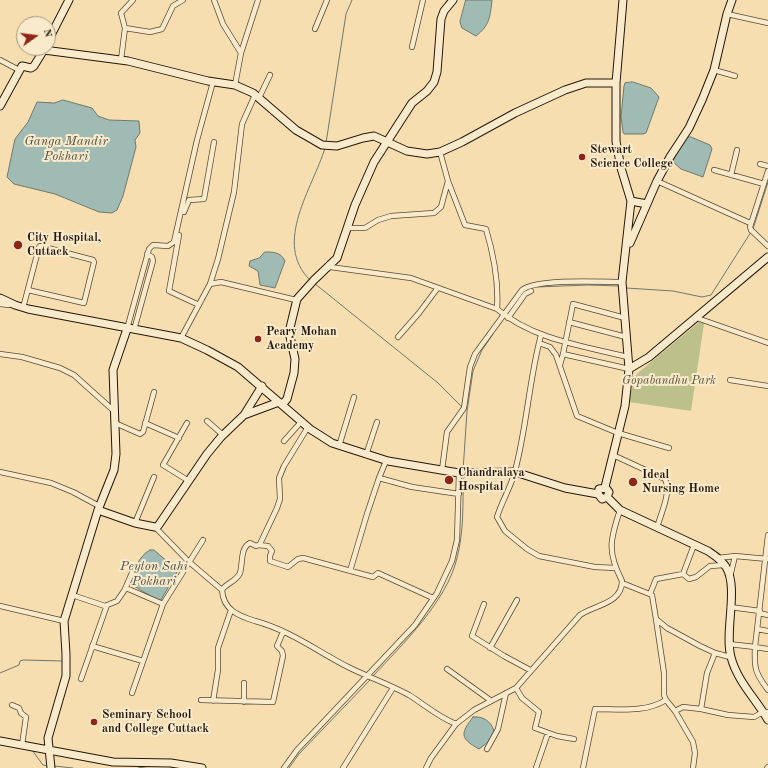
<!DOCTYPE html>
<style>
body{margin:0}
#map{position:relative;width:768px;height:768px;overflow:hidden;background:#f7deb0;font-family:"Old Standard TT",serif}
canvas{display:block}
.north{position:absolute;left:16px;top:16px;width:40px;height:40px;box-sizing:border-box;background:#faeacc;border:1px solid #a4967e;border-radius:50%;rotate:76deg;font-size:11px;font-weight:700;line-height:16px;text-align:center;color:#231708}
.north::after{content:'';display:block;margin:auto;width:14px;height:18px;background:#8f2418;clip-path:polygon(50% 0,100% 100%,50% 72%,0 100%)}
</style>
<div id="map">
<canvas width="768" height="768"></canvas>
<div class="north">N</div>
</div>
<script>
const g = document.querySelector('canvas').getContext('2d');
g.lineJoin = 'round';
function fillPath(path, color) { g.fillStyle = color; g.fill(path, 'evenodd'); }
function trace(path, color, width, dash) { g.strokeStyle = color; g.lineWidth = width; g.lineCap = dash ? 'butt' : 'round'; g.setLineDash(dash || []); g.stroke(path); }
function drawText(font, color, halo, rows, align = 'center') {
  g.font = font + ' "Old Standard TT",serif'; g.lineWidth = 4; g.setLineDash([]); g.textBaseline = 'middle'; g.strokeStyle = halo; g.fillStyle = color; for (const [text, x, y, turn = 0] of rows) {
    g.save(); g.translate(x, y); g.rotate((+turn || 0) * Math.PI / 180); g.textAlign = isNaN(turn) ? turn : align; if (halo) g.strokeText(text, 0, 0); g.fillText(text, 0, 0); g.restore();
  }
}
fillPath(new Path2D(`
 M705,317L691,411L629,402L634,378L639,372Z`), '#bcc18c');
const water = new Path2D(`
 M466,0H492C490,17 490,25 476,36L462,28L460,22Z
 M633,82L651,88L659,97L646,133L643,134H624L623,132L621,117L624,86L625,83Z
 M63,100L92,108L98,116L109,120L139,121L140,133L135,140L136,147L123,196L117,210L112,213L99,212L55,194L14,184L7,177L15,139L28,122L37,102L54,103Z
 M691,137L710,145L712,149L703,177L681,169L673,162L680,141L683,138Z
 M265,252C273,252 281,252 285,261L275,288L260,285L258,271L249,266L250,261L259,258Z
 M150,550H154L176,569L177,572L161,600L159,601L129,583C134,572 138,556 150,550Z
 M473,717C483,716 491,721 494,731L488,742L479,749C459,738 461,733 473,717Z`);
fillPath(water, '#9fbbb3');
trace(water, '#6d796f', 1);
trace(new Path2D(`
 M326,143L346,14L352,0
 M753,229L768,182
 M310,280C272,243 313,188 325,148
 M314,283L438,383L463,408
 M537,287L588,285L618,286
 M626,288L673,291L702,297L711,295L751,232
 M463,471L467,411L473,371L482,350L493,334
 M0,673L19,665L20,661L23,660L63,661
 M373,676C403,644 447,601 457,558C464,531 463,503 463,476
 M32,750L43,765L49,766
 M54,766L73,768
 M166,766L177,768
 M138,768L151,766
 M289,768L299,754L370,680`), '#6d796f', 1);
const street = new Path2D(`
 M214,0L223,24L241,53
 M727,14L768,23
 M125,28L121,13L133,0
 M315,29L327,0
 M412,47L423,0
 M0,60L19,70
 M121,60L125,28L150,32L162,29L173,6L183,0
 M714,70L735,76
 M235,85L241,53L258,0
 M259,98L270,75
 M440,152L448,181
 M760,164L768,166
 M714,170L764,184
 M768,171L750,227L751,230L768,246
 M731,175L737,150
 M657,181L750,223
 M184,212L189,200L204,199L214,142
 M348,228H365L378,220L391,216L434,213L441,207L448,181L465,225L486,229C494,256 499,281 497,309C534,340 583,346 628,357
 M179,235L169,291L199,305
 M330,267L411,278L497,309
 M210,284L221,282L296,300
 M0,304L9,305
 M23,308L39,247L40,246L93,260L94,262L84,303L28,290
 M508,318L525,294L531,291
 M697,318L768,343
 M569,322L626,337
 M127,329L149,249L153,245L168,246L174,242L197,140L213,82
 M134,330L153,261L152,257L147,254
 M541,335C529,380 527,426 515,471C511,487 502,501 497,517L505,531L527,549L539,556L595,567L615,568
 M398,337L419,313L437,289
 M181,338L210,284L218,259L234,192L242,124L255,95
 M539,343L550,347L556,355L577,416L618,433L669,448
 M0,354L22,357L60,368L74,375L114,411
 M563,354L573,304L625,318
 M560,365L563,354L629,369
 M730,380L768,386
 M207,421L223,435
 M115,423L140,434L143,432L154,392
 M145,423L179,438
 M187,423L163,465L189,481
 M308,427L284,466L279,478L280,499L277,508L260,544L256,546L250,543C240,548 243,563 240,573C236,582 226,583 222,590C223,610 239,616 255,621C289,630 317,651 348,667C368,677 389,684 409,695C425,705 438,717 456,724
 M284,441L301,422
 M339,446L354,397
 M366,455L377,422
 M613,455L665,479C672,492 660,515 657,528
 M442,470L447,432L464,408L470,367L475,354L522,290C536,278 602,282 622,282
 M0,472L51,483L73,492L99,506
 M379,478L386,461
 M135,523L154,477
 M155,527L188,561L222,590
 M258,545L268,546L272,551L270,556V561L288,567L298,559L303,558L373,577L378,573L433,598
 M718,558L735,556L768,559
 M350,571L367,514L379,478L412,487L459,494
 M683,574L689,579L696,577L710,566L724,565
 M730,577L735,556
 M622,583L652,595L656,619L667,628L700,646L715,653L730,657
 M125,589L135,566
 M650,594L656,579L683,574L694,545
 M72,595L105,606L117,601L126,588L163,604L203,540
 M484,604L472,636L504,656L530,670
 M0,606L64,621
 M730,607L760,611
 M759,613L768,615
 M656,619L664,673V695L666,700L675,711L693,742L695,753L693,768
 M757,629L768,631
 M729,644L755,647L768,535
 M92,646L143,661
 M490,648L517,600
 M768,649L755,647C754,668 755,673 768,690
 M447,669L490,700
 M81,679L107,605
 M516,688L522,698L539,712L535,728L557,736L574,739
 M132,693L163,604
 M201,700L273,702L283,656L282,651L277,646L283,632
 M213,701L218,670V648L231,610
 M244,702V683
 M12,705L19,708L21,713L26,717L22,745
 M701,709L707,673L715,653
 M675,711L683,707L701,709L728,715L754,717L763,712H768
 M487,749L498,729L506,693
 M284,768L297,750L415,625L437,593L452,561L457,540L459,473
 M343,768L393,688
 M426,768L431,758L456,724L474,710L516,688L580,615C594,605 622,604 622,581C607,552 610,540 620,510
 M536,768L548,733
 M583,768L595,709C619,709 645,713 666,700
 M767,768L768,767`);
const secondary = new Path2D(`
 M48,41L69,0
 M44,50L128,61L208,81L235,85L253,93L296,130L322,145L337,146L363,138L374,136L407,151L427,154L440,152L462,142L515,113L565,90L586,83H616
 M0,106L22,66L31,68L34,66L45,48
 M631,201L647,204
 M630,243L657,181L670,157L689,128L702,100L714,70L727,14L732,0
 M0,298L15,305L28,309L181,338L207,350L238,367L310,429L332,443L388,461L459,473L515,472L565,488L598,494L602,499L607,497L609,492L606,488L599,489L598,494
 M629,369L649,357L768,257
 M282,405L287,399L294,373L295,359L289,332L297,299L314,280L337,258L355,205L374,162L412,103L427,91L434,82L437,72L441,19L444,11L453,0
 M244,415L279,402
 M605,487L625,406L629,369L622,282L631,201L621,168L616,141V83L623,0
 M607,497L620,510L708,551C714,555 722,560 726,567C739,588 724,632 731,657C737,681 756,699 768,720
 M98,510L135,523L155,527L158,526L207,454L221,437L244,415L262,386
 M0,741L113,762L171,763L202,768
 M51,768L48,738L66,676V654L64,621L98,510L114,470L116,454L113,370L127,329`);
trace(street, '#584932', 6);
trace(secondary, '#231708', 9);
trace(street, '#faeacc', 4.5);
trace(secondary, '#faeacc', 7);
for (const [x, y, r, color] of [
 [582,157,4,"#8f2418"],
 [18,245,5,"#8f2418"],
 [258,339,4,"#8f2418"],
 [449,480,5,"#8f2418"],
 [633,482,5,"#8f2418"],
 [94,722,4,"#8f2418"]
]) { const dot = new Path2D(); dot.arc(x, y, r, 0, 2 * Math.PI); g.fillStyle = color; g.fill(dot); trace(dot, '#faeacc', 1.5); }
drawText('bold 12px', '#231708', '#faeacc', [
 ["Stewart",590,150],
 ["Science College",590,164],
 ["City Hospital,",27,238],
 ["Cuttack",27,252],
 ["Peary Mohan",266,332],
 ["Academy",266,346],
 ["Chandralaya",458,473],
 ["Hospital",458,487],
 ["Ideal",642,475],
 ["Nursing Home",642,489],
 ["Seminary School",102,715],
 ["and College Cuttack",102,729]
], 'left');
drawText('italic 12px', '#595236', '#faeacc', [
 ["Gopabandhu Park",669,381]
]);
drawText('italic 13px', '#4e5044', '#faeacc', [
 ["Ganga Mandir",66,142],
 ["Pokhari",66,157],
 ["Peyton Sahi",154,567],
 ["Pokhari",154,582]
]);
</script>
